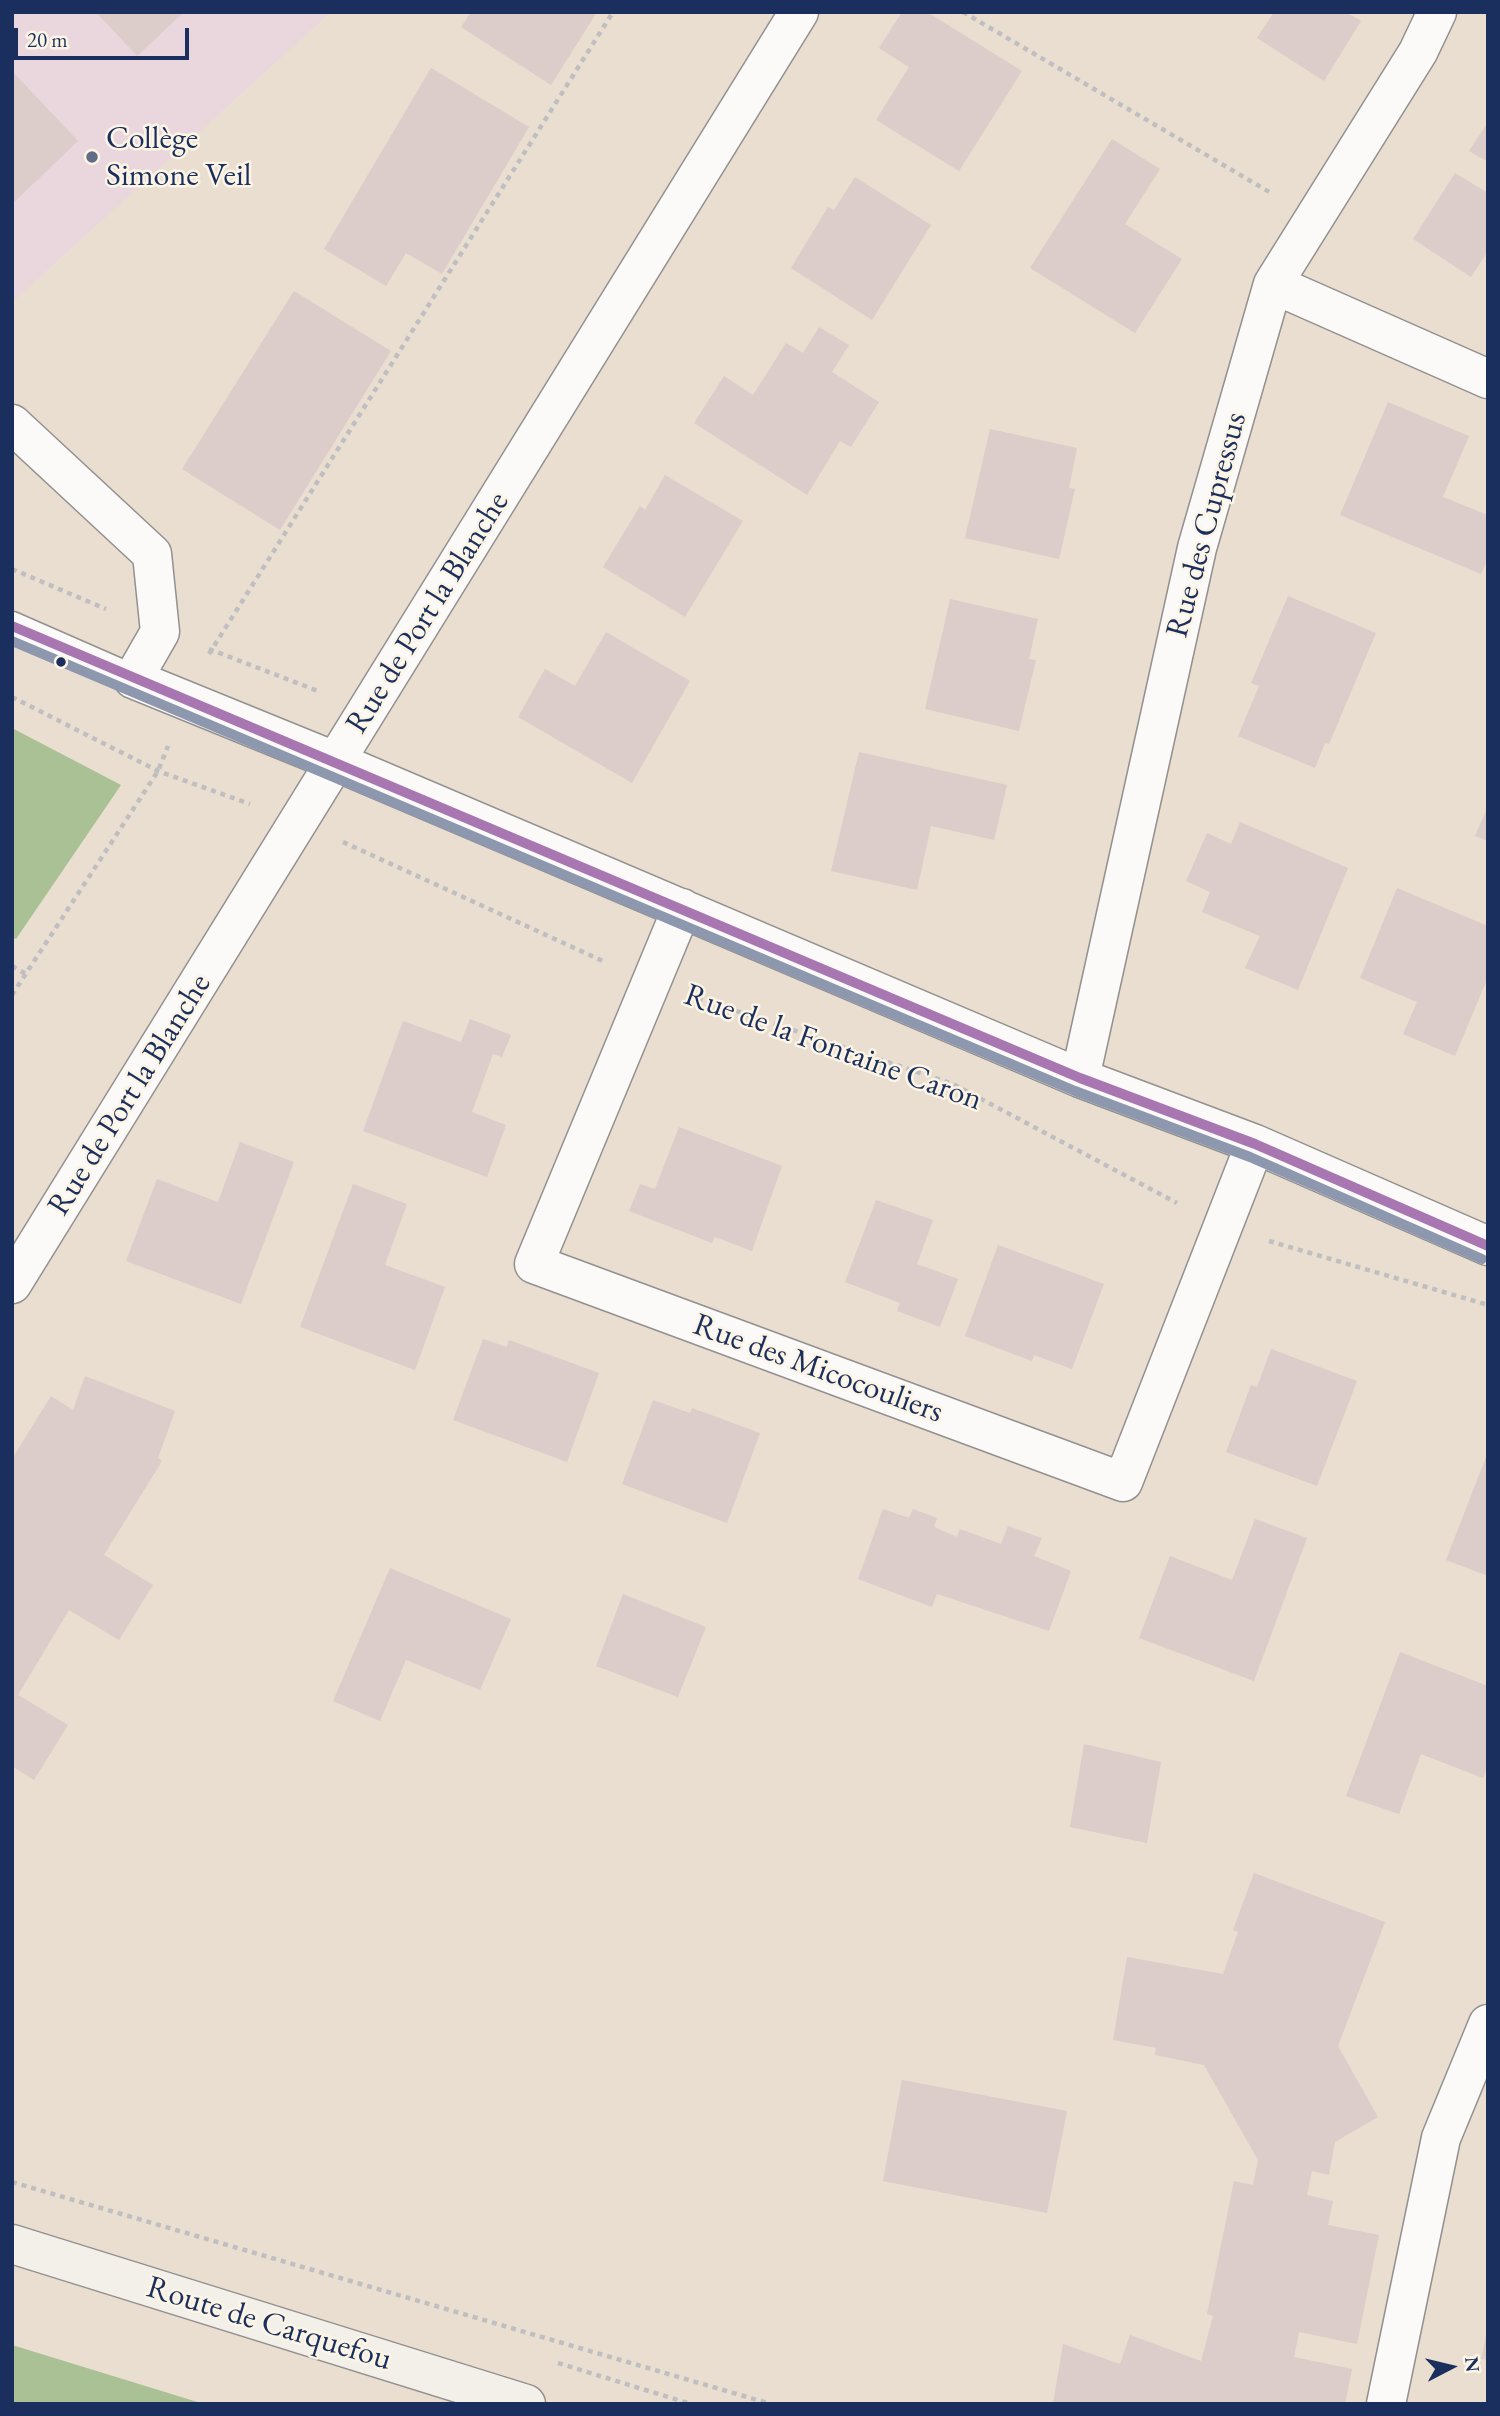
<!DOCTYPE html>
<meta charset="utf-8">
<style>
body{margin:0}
#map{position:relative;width:1500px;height:2416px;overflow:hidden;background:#e9decf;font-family:"EB Garamond",serif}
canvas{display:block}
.frame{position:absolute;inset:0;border:14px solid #1b2f5e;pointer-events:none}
.north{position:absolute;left:1416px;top:2332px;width:70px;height:70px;-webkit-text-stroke:5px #fcf5e5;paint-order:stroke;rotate:83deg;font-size:19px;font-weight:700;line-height:28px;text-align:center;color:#1b2f5e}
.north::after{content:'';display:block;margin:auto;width:24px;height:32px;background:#1b2f5e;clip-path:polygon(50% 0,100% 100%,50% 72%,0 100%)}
.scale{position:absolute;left:14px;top:28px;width:175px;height:32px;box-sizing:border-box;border:4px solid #1b2f5e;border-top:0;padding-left:9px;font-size:21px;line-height:24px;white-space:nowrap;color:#1b2f5e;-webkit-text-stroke:5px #fcf5e5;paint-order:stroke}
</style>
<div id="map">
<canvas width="1500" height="2416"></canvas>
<div class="frame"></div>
<div class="north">N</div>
<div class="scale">20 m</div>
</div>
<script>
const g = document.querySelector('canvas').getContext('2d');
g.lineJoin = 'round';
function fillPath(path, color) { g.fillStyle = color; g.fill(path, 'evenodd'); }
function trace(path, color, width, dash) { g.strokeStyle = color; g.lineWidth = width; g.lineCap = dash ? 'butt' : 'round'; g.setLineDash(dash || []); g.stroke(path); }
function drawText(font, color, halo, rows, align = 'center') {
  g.font = font + ' "EB Garamond",serif'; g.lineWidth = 5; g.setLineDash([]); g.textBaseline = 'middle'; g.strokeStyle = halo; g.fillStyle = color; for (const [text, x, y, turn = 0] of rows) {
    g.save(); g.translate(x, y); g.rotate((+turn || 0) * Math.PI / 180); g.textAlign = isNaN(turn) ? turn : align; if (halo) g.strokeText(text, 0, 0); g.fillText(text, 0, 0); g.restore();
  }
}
fillPath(new Path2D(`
 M12,12H331L12,302Z`), '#ead7de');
fillPath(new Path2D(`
 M12,728L121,785L16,939L12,937Z
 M12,2345L204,2404H12Z`), '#a9c195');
fillPath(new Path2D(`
 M96,12H184L137,56Z
 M471,12H597L551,85L461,27Z
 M902,12H927L1022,71L959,171L876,120L909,67L879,48Z
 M1274,12H1346L1361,21L1324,81L1257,38Z
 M431,68L529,127L442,274L406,253L386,286L324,249Z
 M12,71L78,141L12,204Z
 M1488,122V162L1469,151Z
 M1112,139L1160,169L1125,224L1182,259L1135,333L1030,268Z
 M1455,173L1488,193V251L1471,277L1413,239Z
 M855,177L931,225L872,320L791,268L828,207L834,210Z
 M294,291L391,351L280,530L182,469Z
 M819,327L849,345L832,372L879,402L851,447L840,441L807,495L694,423L724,376L753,395L786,343L803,353Z
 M1388,402L1469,436L1443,497L1488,515V558L1481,574L1340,515Z
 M990,429L1077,448L1069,488L1075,489L1059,559L965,538Z
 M665,475L743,521L685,617L603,567L640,506L645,510Z
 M1288,596L1376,633L1329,744L1325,743L1315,768L1238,736L1259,686L1251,683Z
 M950,599L1038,619L1029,659L1036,660L1019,731L925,709Z
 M606,632L690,681L632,783L518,717L545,669L575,686Z
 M859,752L1007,785L994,840L931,826L917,890L831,871Z
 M1488,806V841L1475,836Z
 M1240,822L1348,868L1298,990L1245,968L1260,936L1202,912L1210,892L1186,881L1207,833L1231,844Z
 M1397,888L1488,926V977L1455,1056L1403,1034L1417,1002L1360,978Z
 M470,1019L511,1035L502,1057L493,1054L472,1112L506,1125L487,1177L363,1131L403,1021L461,1042Z
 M679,1127L782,1166L752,1251L715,1237L712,1243L629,1211L640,1184L655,1189Z
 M240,1142L294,1162L241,1304L126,1261L157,1179L218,1202Z
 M353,1184L407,1204L385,1265L445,1287L415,1370L300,1327Z
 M876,1200L933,1220L917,1264L958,1279L940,1327L897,1311L900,1303L845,1282Z
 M998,1245L1104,1284L1072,1369L1034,1355L1032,1361L965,1336Z
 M483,1339L507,1347L509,1340L599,1373L567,1462L453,1420Z
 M1271,1349L1357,1381L1317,1486L1226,1452L1251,1385L1257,1387Z
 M85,1376L175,1411L158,1458L162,1461L104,1555L153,1585L119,1640L69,1610L18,1695L68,1725L34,1780L12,1766V1459L51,1396L73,1410Z
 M653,1400L690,1413L692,1408L760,1433L727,1523L622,1484Z
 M1488,1452V1576L1446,1560Z
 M883,1509L909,1518L913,1509L937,1518L934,1527L957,1537L960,1529L1001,1544L1008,1526L1042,1538L1034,1556L1071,1571L1049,1631L937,1594L932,1607L858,1579Z
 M1255,1519L1307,1538L1254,1681L1139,1638L1170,1556L1232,1580Z
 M390,1568L511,1619L480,1690L406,1660L380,1721L333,1701Z
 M623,1594L706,1627L678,1697L596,1666Z
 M1400,1652L1488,1686V1765L1483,1778L1421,1754L1399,1814L1346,1796Z
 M1084,1744L1161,1762L1147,1843L1070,1827Z
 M1254,1873L1385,1922L1338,2046L1378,2117L1335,2142L1329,2175L1312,2171L1307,2195L1333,2201L1328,2225L1379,2235L1357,2344L1299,2332L1294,2357L1352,2369L1345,2404H1053L1063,2344L1120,2364L1130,2335L1201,2361L1213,2316L1207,2314L1234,2181L1253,2185L1258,2160L1204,2065L1155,2055L1156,2048L1113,2040L1127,1957L1223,1974L1238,1932L1233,1930Z
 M902,2080L1067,2111L1047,2213L883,2181Z
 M1487,2331H1488V2360L1481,2359Z`), '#dcccca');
const lane = new Path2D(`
 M12,626L133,679`);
const street = new Path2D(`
 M1273,284L1488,379
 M12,424L152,554L160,632L133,679L337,762L1080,1078L1255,1144L1488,1246
 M682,908L534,1264L1123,1482L1255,1144
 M1080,1078L1197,548L1273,284L1418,52L1437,12
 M12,1284L799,12
 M1386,2404L1441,2138L1488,2024`);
const secondary = new Path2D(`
 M12,2244L526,2404`);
trace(lane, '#939090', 31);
trace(street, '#939090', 41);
trace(secondary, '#939090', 41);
trace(new Path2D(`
 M963,12L1271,193
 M12,569L106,609
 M209,649L318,691
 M209,654L613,12
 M12,697L158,771L250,804
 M343,842L605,962
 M12,966L26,974
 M12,995L158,771L168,746
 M698,998L953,1084L1177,1203
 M1269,1241L1488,1305
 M12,2182L771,2404
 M558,2363L691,2404`), '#bfbfc1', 4.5, [5, 5]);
trace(lane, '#fcfaf8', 28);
trace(street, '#fcfaf8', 38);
trace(secondary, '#f3f0e9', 38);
trace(new Path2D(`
 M12,626L1080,1078L1255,1144L1488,1246`), '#a877b2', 10);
trace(new Path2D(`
 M12,641L1075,1091L1250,1157L1482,1259`), '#8d97ae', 10);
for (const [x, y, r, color] of [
 [92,157,7,"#636c86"],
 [61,662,6,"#1b2f5e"]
]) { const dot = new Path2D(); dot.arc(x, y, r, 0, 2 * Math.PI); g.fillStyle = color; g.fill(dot); trace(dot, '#fcf5e5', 2.5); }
drawText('32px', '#1b2f5e', '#fcf5e5', [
 ["Collège",106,139],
 ["Simone Veil",106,176]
], 'left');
drawText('32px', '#1b2f5e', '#fcf5e5', [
 ["Rue des Cupressus",1207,525,-75],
 ["Rue de Port la Blanche",428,613,-58],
 ["Rue de la Fontaine Caron",833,1048,20],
 ["Rue de Port la Blanche",130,1095,-58],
 ["Rue des Micocouliers",818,1369,20],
 ["Route de Carquefou",269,2324,17]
]);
</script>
